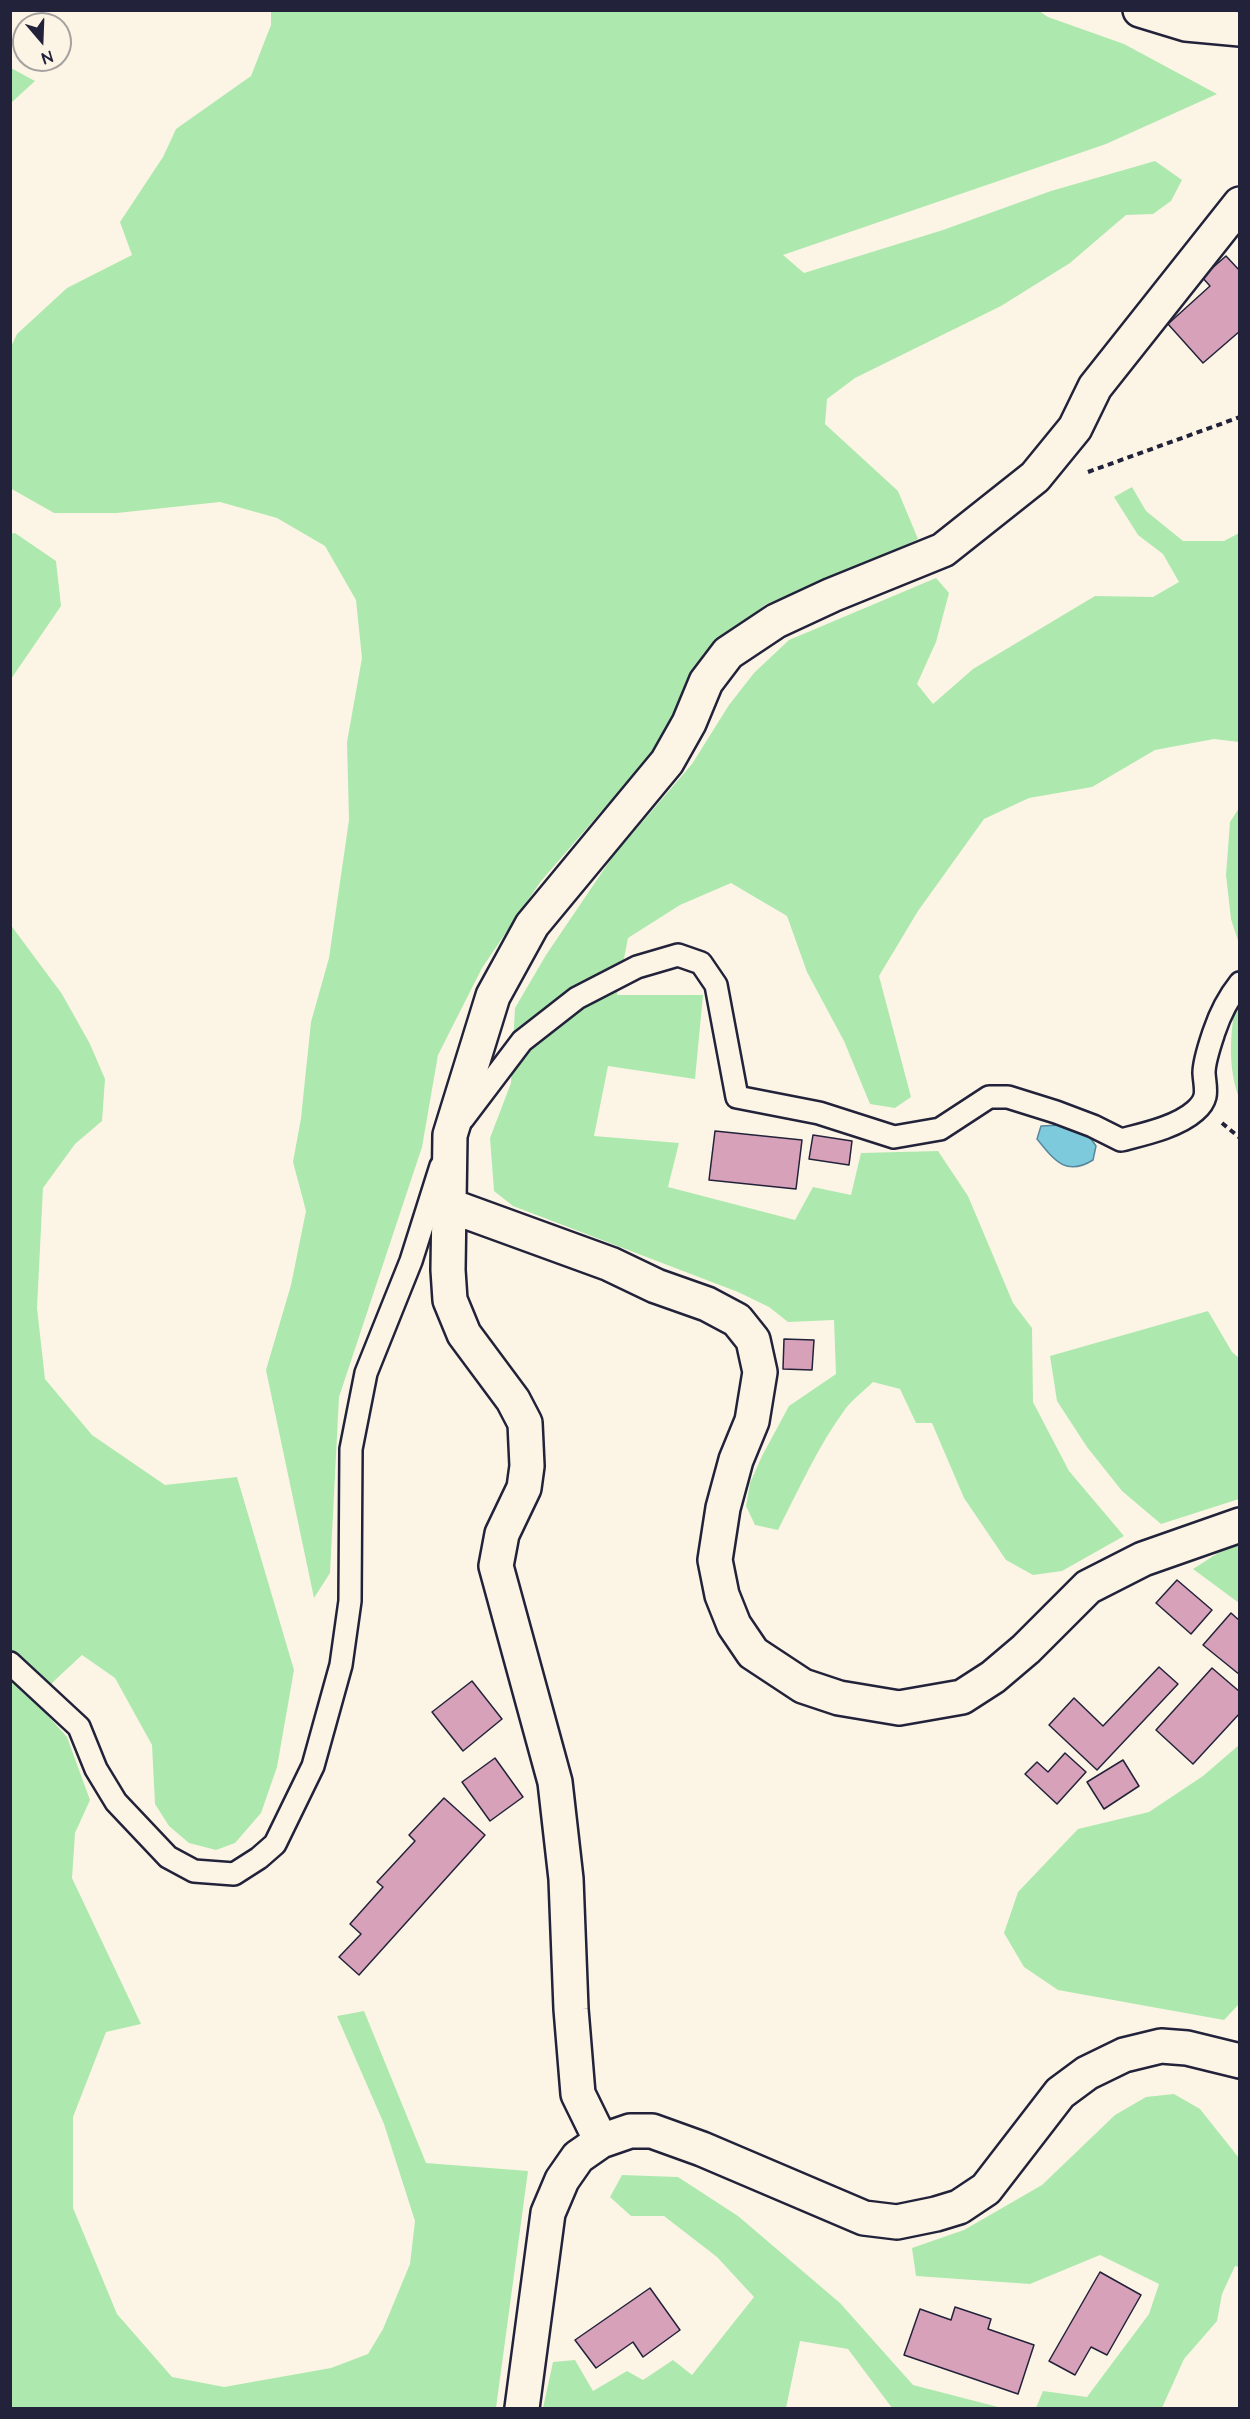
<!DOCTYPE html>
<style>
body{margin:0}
#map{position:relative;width:1250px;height:2419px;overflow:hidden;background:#fcf5e5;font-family:"Architects Daughter",sans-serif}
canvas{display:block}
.frame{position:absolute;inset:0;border:12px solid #22223b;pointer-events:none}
.north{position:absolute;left:12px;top:12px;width:60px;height:60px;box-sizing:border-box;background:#fcf5e5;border:2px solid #a5a1a1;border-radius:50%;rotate:161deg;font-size:16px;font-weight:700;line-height:24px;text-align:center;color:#22223b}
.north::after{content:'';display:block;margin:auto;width:21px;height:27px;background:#22223b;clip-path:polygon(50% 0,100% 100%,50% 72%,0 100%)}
</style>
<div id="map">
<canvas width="1250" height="2419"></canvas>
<div class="frame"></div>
<div class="north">N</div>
</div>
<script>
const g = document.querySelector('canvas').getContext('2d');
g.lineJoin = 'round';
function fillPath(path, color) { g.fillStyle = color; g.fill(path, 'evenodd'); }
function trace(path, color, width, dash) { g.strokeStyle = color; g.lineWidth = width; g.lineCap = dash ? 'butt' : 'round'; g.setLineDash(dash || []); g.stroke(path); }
fillPath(new Path2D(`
 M271,11H1039L1048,17L1124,44L1217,94L1106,144L783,255L804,273L943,230L1051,191L1155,161L1182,180L1171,201L1153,214L1126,215L1070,263L1001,306L855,378L827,399L825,424L898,491L918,539L852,571L766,604L704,654L674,723L639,768L541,881L482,968L438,1055L422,1147L339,1397L330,1573L314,1598L266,1370L291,1285L306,1211L293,1162L301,1118L311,1022L329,958L349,820L347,742L362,658L356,600L325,546L277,518L220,502L117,513H54L10,488V349L17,334L67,288L132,255L120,222L163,157L176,129L251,76L271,25Z
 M11,68L35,81L11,103Z
 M1132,487L1146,511L1183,541H1224L1239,533V742L1214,739L1155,750L1092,787L1029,798L984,819L918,911L879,976L911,1097L895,1108L870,1104L844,1041L807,972L787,916L731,883L680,905L628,938L617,995H703L695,1079L608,1066L594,1136L679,1143L668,1187L795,1220L813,1187L851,1195L861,1153L938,1151L968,1196L1013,1303L1032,1328L1033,1402L1069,1471L1124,1536L1062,1571L1033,1575L1006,1560L964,1498L932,1423H916L900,1389L873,1382C864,1391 853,1399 846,1408C818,1446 799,1489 778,1530L755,1525L746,1506L750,1483L762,1456L789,1406L836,1374L834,1320L788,1322L769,1307L738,1292L513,1206L494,1191L490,1138L511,1083L515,1008L546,955L613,856L692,764L729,705L754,673L789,640L936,578L949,593L936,642L917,684L933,704L973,669L1095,596L1153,597L1179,582L1163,554L1138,535L1114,497Z
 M15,533L56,561L61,606L11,679L10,534Z
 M1239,808H1240L1239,944L1231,919L1226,875L1230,822Z
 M10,924L62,994L90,1044L105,1079L102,1121L75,1144L43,1188L37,1308L45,1379L92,1435L165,1485L237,1477L294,1670L277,1767L261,1813L235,1843L216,1850L189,1843L169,1826L155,1804L152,1745L115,1678L82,1655L53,1682L40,1707L67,1737L90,1800L75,1833L72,1878L141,2024L106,2032L73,2117V2208L117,2314L172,2377L224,2387L331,2368L368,2354L383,2329L410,2264L415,2221L384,2124L337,2016L364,2011L426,2163L528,2171L496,2408H11Z
 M1239,1002V1098C1228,1067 1230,1038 1235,1006Z
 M1208,1311L1232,1352L1239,1358V1499L1161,1524L1122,1491L1087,1447L1057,1401L1050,1356Z
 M1239,1544V1603L1193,1569L1218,1553Z
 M1239,1745V2004L1224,2020L1058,1990L1024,1967L1004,1933L1018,1892L1078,1829L1149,1812L1203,1776Z
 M1174,2094L1200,2109L1239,2158V2267L1235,2266L1222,2294L1217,2321L1184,2359L1162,2408H1036L1043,2391L1087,2397L1149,2314L1159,2284L1100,2255L1030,2284L916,2276L912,2248L964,2230L1042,2185L1115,2115L1146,2097Z
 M622,2175L678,2177L738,2216L840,2303L913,2385L1002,2408H892L848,2349L800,2341L786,2408H543L553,2362L575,2360L593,2391L627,2371L643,2380L673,2360L692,2375L754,2297L717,2257L664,2216H631L610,2197Z`), '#ade9ae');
const water = new Path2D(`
 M1060,1125L1087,1133L1096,1146L1093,1160C1066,1177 1054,1160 1037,1139L1041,1126Z`);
fillPath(water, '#7ecadd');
trace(water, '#59879c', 1.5);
const building = new Path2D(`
 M1226,256L1240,271V331L1203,363L1168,324L1210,286L1202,277Z
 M715,1131L802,1140L796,1189L709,1180Z
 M813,1135L852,1141L849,1165L809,1159Z
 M784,1339L814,1340L812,1370L783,1369Z
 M1177,1580L1212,1610L1191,1634L1156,1603Z
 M1231,1613L1240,1621V1675L1203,1645Z
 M1159,1667L1178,1684L1097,1770L1049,1725L1074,1698L1103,1726Z
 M1212,1668L1240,1692V1713L1193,1764L1156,1730Z
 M472,1681L502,1719L463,1751L432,1712Z
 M1065,1753L1086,1772L1057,1804L1025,1774L1037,1762L1048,1772Z
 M495,1758L523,1797L490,1821L462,1782Z
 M1123,1760L1139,1786L1104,1809L1087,1782Z
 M444,1798L485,1835L359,1975L339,1957L361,1934L350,1924L383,1887L377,1882L415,1841L409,1835Z
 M1100,2272L1141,2295L1107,2355L1091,2347L1075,2375L1049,2361Z
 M650,2288L680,2330L643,2357L633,2342L596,2368L575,2340Z
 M955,2307L991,2319L988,2329L1034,2345L1018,2394L904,2355L920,2309L951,2320Z`);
fillPath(building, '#d7a2b9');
trace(building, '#22223b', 1.5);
const lane = new Path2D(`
 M463,1119L522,1041L577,998L637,967L678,955L701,963L716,985L737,1097L819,1113L894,1137L940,1129L989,1097H1008L1056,1112L1093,1126L1121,1140C1144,1134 1177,1127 1195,1111C1210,1098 1205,1089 1204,1073C1204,1061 1210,1044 1214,1032C1220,1014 1228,998 1240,983
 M10,1663L79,1727L96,1769L116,1802L168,1857L194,1871L234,1874L259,1858L275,1844L313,1766L341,1665L350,1601L351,1449L366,1373L411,1261L441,1166`);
const street = new Path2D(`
 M1140,10L1186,24L1240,29
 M448,1205L610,1264L656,1286L707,1304L737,1320L753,1340L760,1372L752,1421L736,1460L723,1508L715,1560L722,1595L734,1625L753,1653L803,1686L839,1698L899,1708L962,1697L993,1677L1026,1649L1088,1587L1143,1559L1240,1525
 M601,2141L578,2094L571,2009L566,1879L555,1782L496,1566L502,1534L524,1488L527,1466L525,1423L513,1400L464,1334L450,1300L448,1270L450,1135L493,996L532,925L667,762L689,723L706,682L728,653L776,621L832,595L943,550L1035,477L1075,428L1095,387L1240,204
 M522,2408L548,2213L562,2180L578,2157L601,2141L630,2131H652L702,2149L864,2218L897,2222L936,2214L959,2207L986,2189L1060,2093L1087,2073L1124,2055L1161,2046L1187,2048L1240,2061`);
trace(lane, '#22223b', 26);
trace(street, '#22223b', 38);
trace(new Path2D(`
 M1088,472L1240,417
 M1222,1123L1240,1138`), '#22223b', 4, [6, 4.5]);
trace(lane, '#fcf5e5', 21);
trace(street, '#fcf5e5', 33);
</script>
